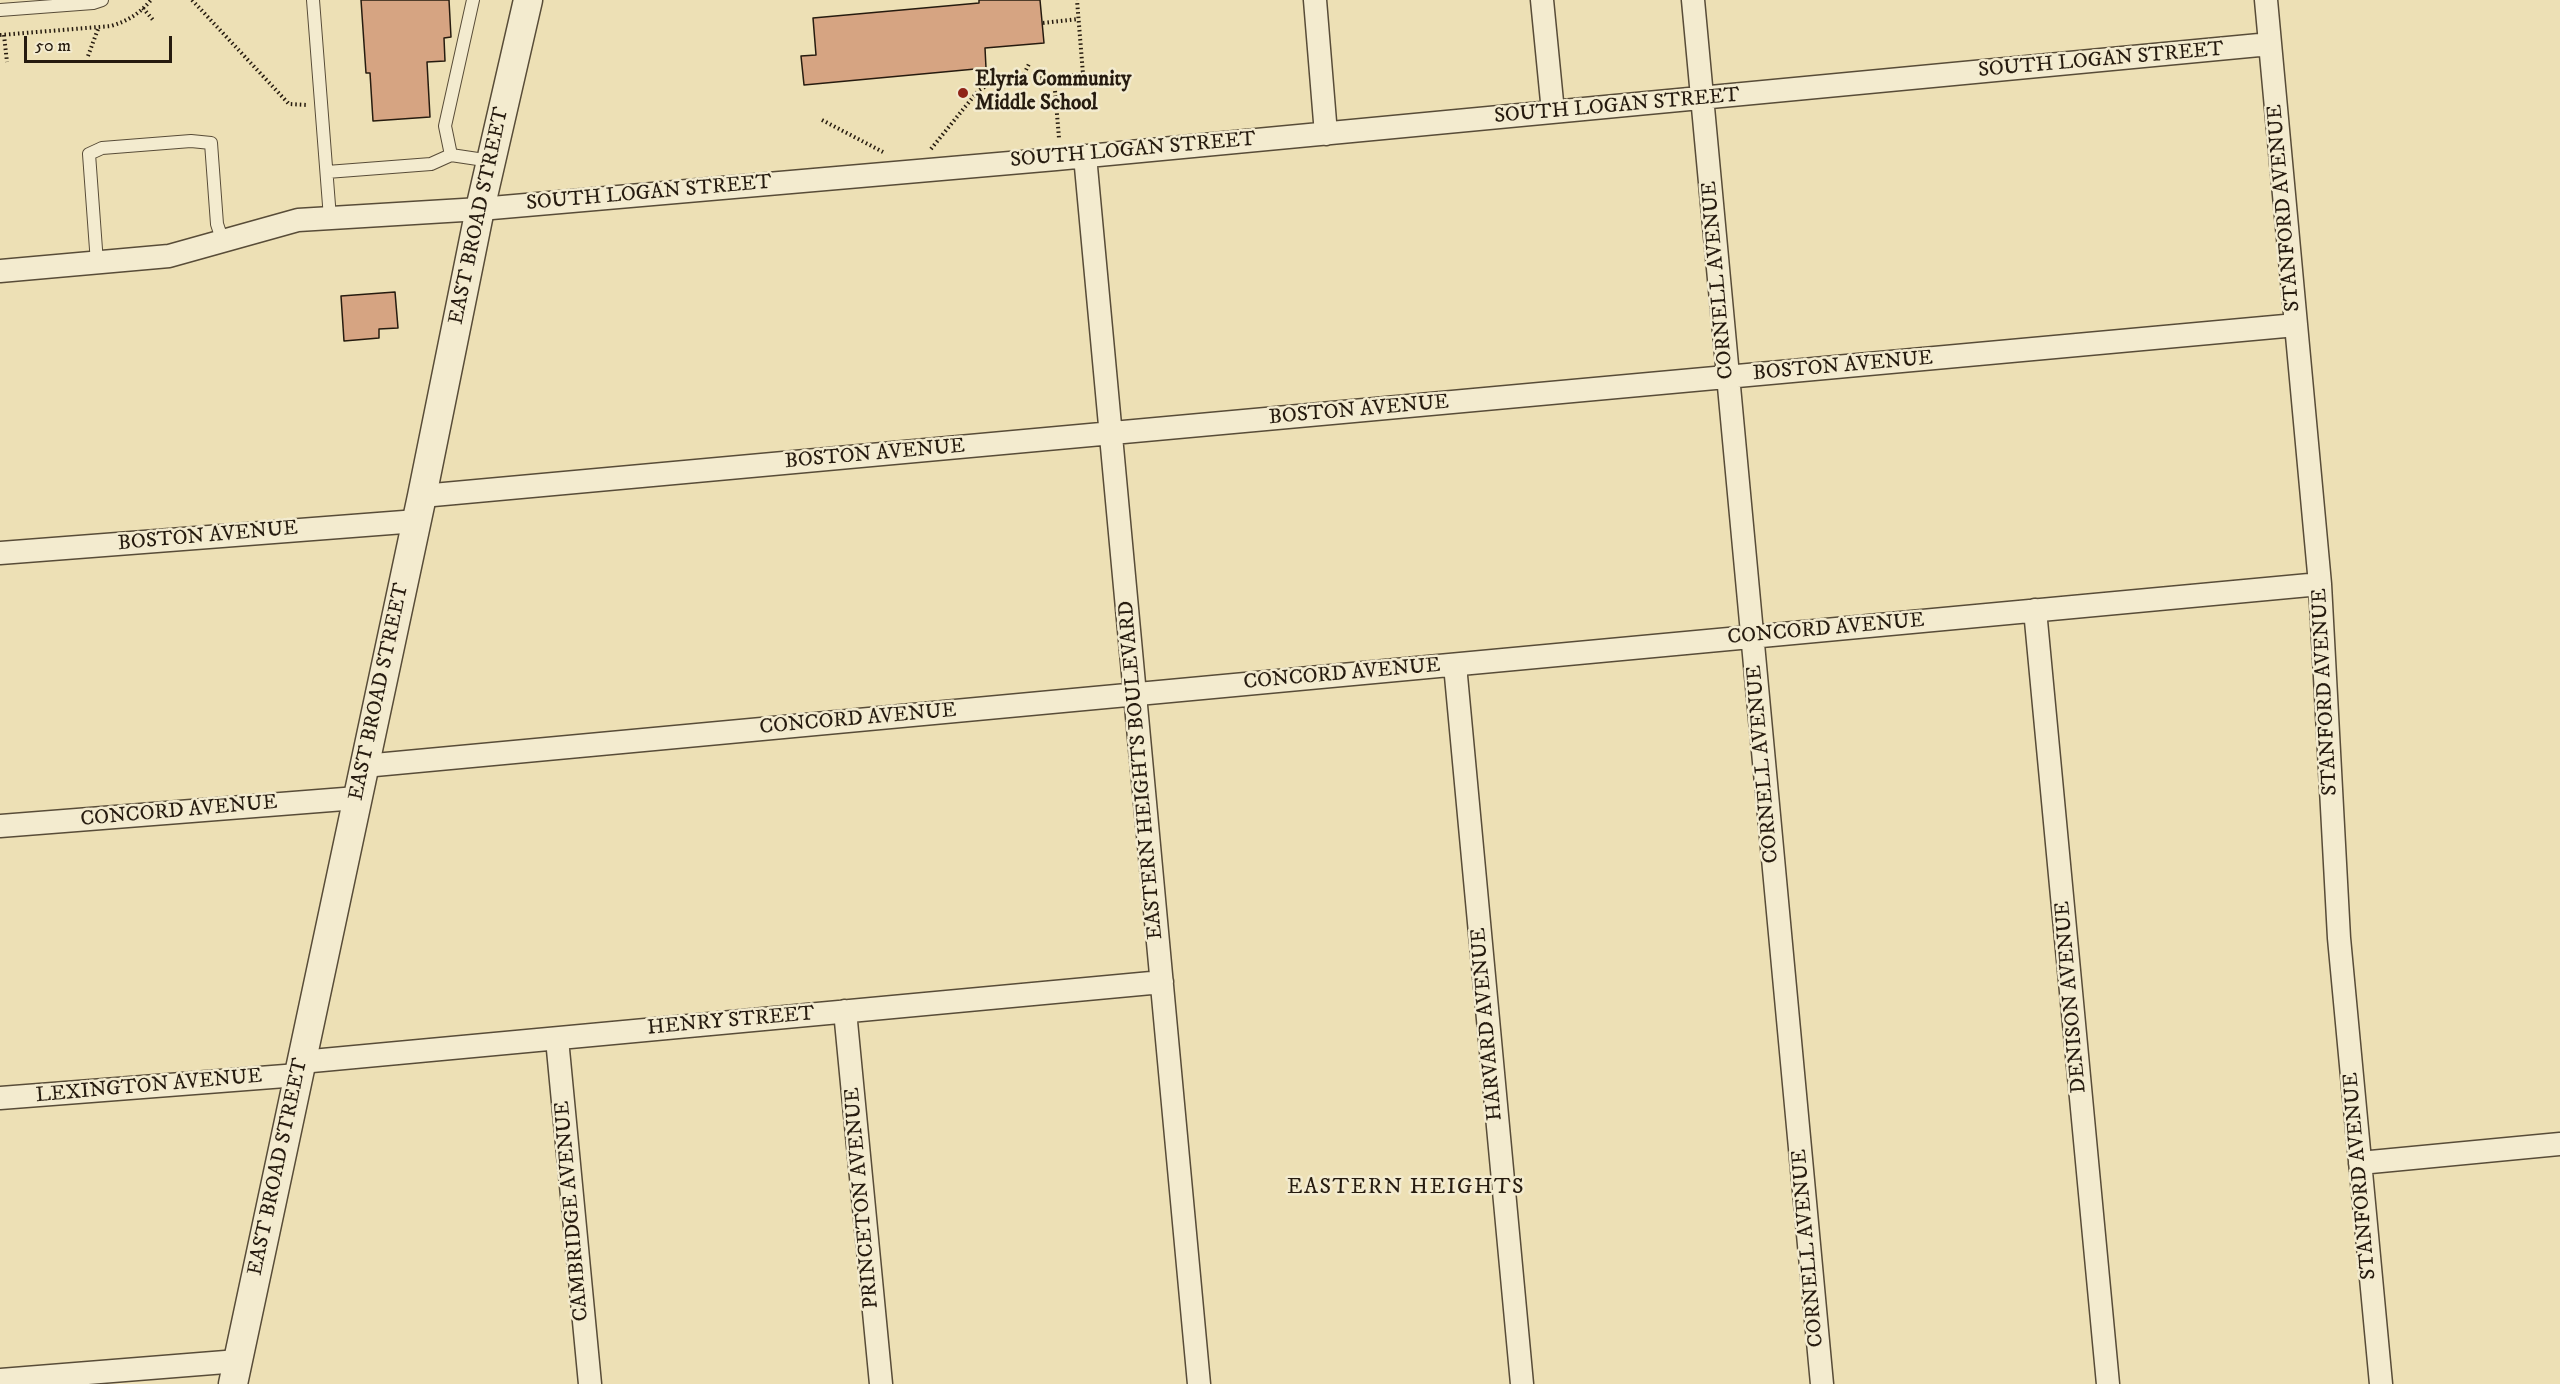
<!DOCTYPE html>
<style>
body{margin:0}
#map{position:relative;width:2560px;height:1384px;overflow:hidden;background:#ede0b5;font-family:"IM FELL DW Pica",serif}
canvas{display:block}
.scale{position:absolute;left:24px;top:36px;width:148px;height:27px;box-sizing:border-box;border:3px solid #261b0f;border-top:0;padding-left:8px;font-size:18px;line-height:21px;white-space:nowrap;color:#261b0f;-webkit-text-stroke:4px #f3ebcf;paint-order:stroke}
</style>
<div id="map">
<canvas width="2560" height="1384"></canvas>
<div class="scale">50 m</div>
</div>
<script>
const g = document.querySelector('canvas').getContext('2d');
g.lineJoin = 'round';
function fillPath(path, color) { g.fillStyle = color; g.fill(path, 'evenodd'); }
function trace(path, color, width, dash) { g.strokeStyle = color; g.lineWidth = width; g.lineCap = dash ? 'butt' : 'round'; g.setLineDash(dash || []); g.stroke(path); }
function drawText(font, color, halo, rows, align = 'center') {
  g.font = font + ' "IM FELL DW Pica",serif'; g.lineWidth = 5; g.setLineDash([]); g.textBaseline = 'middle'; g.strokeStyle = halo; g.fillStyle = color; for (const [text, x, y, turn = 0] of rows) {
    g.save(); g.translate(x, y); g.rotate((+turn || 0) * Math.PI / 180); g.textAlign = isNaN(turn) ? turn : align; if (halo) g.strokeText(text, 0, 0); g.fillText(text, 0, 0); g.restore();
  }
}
const building = new Path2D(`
 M361,0H449L451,37L444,38L445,61L427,62L430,117L373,121L370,73H366Z
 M979,0H1040L1044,43L985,48L986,68L804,85L801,56L816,55L813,18L979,3Z
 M395,292L398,328L379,329V338L344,341L341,296Z`);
fillPath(building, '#d6a482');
trace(building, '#261b0f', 1.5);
const service = new Path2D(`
 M313,0L330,218
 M0,10L93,3L102,0
 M451,155L445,126L473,0
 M327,172L431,164L451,155L491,161
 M97,263L89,154L102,148L191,141L211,143L217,224L223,242`);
const minor = new Path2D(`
 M1315,0L1326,134
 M1542,0L1553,112
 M1693,0L1822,1384
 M2266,0L2320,584L2339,938L2381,1384
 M1085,156L1199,1384
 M0,271L169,256L298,220L480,209L1056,159L2270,44
 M422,496L2296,325
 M0,553L417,521
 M2035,610L2108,1384
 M1455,665L1522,1384
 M364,766L2320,584
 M0,826L357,798
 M845,1011L881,1384
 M557,1039L590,1384
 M301,1062L1162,982
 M0,1098L298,1075
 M2360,1163L2560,1144
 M0,1380L238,1361`);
const tertiary = new Path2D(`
 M233,1384L422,496L480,209L528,0`);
trace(service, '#584c38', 14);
trace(minor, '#584c38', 25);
trace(tertiary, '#584c38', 31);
trace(new Path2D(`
 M192,0L289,104L308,105
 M143,8L153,20
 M1043,23L1078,19
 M0,35L111,26C128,21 140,13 151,0
 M4,35L7,62
 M88,56L98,29
 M1022,78L1030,62
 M1055,91L1059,138
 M822,120L883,152
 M931,149L978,91L991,83L1083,74L1077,0`), '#261b0f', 4, [1.5, 3]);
trace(service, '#f3ebcf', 12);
trace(minor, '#f3ebcf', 22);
trace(tertiary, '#f3ebcf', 28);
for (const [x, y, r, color] of [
 [963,93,6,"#8f2418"]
]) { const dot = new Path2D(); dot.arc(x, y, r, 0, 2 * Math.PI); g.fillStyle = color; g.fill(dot); trace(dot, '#f3ebcf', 2); }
drawText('21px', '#261b0f', '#f3ebcf', [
 ["SOUTH LOGAN STREET",2101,61,-5],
 ["SOUTH LOGAN STREET",1617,107,-5],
 ["SOUTH LOGAN STREET",1133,151,-5],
 ["SOUTH LOGAN STREET",649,194,-5],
 ["STANFORD AVENUE",2285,208,-95],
 ["EAST BROAD STREET",480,216,-78],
 ["CORNELL AVENUE",1719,280,-95],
 ["BOSTON AVENUE",1843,367,-5],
 ["BOSTON AVENUE",1359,411,-5],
 ["BOSTON AVENUE",875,455,-5],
 ["BOSTON AVENUE",208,537,-5],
 ["CONCORD AVENUE",1826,630,-5],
 ["CONCORD AVENUE",1342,675,-5],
 ["EAST BROAD STREET",380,692,-78],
 ["STANFORD AVENUE",2326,692,-93],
 ["CONCORD AVENUE",858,720,-5],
 ["CORNELL AVENUE",1764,764,-95],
 ["EASTERN HEIGHTS BOULEVARD",1142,770,-95],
 ["CONCORD AVENUE",179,812,-5],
 ["DENISON AVENUE",2072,997,-95],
 ["HENRY STREET",731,1022,-5],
 ["HARVARD AVENUE",1488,1024,-95],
 ["LEXINGTON AVENUE",149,1087,-5],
 ["EAST BROAD STREET",279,1167,-78],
 ["STANFORD AVENUE",2361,1176,-95],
 ["PRINCETON AVENUE",863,1198,-95],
 ["CAMBRIDGE AVENUE",573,1211,-95],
 ["CORNELL AVENUE",1809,1248,-95]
]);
drawText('bold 21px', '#261b0f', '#f3ebcf', [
 ["Elyria Community",975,81],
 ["Middle School",975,105]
], 'left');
g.letterSpacing = '1.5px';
drawText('22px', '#261b0f', '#f3ebcf', [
 ["EASTERN HEIGHTS",1406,1188]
]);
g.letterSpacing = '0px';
</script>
